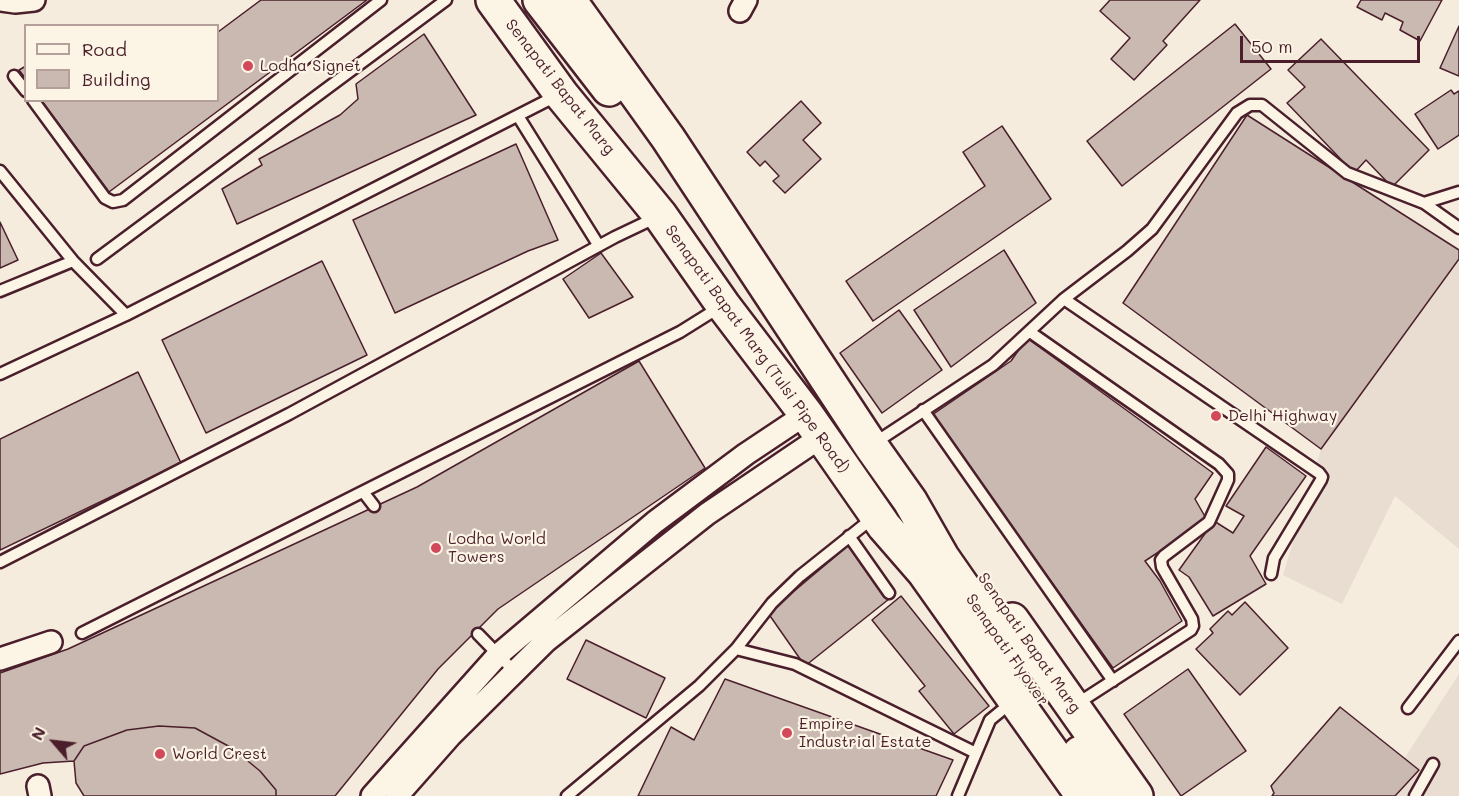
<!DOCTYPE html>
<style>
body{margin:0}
#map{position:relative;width:1459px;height:796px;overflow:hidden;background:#f5ecde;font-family:Mali,sans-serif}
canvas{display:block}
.legend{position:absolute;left:24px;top:24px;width:195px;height:78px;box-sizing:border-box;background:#fcf5e5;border:2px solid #b59f9b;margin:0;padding:8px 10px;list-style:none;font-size:18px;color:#4a1f2b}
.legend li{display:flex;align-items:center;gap:12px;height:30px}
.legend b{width:30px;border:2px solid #b59f9b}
.north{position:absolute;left:24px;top:712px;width:60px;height:60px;-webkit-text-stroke:4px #fcf5e5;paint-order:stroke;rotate:298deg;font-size:16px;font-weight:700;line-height:24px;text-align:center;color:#4a1f2b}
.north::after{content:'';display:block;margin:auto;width:21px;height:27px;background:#4a1f2b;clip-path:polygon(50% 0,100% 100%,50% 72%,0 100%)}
.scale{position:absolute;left:1240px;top:36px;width:180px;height:27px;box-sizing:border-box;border:3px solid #4a1f2b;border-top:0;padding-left:8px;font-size:18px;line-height:21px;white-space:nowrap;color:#4a1f2b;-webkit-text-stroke:4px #fcf5e5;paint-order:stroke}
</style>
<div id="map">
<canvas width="1459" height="796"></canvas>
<ul class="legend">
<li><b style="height:8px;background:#fcf5e5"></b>Road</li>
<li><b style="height:16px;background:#cab9b1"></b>Building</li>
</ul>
<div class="north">N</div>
<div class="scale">50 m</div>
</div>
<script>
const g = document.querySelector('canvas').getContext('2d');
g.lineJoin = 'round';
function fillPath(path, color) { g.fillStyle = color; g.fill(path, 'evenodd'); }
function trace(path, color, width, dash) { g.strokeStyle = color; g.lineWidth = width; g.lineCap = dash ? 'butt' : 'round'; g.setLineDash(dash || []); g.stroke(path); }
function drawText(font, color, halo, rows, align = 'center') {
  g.font = font + ' Mali,sans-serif'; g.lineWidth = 4.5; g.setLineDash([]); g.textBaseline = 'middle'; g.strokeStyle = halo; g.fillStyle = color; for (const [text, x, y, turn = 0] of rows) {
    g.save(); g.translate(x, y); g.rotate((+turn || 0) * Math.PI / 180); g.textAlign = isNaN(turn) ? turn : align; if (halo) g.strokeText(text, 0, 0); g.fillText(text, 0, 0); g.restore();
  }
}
fillPath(new Path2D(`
 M1247,115L1459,250V549L1395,496L1342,604L1283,575L1321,449L1123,303Z
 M1459,674V796H1380Z`), '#e8ddd0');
const building = new Path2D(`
 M261,0H367L109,192L41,100H218V32Z
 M1110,0H1200L1163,41L1167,45L1134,80L1111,59L1130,38L1100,11Z
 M1361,0H1442L1420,41L1400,30L1403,22L1385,13L1382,20L1357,7Z
 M1235,24L1271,69L1122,186L1087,141Z
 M1459,26V76L1440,68Z
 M424,34L476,115L237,224L222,189L262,165L259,159L340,115L358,99L356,84Z
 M1321,39L1429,150L1392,187L1366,160L1354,173L1287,103L1305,87L1288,70Z
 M26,66V79L19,70Z
 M1451,90L1454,94L1459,91V135L1438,149L1415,114Z
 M801,101L821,123L803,140L821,159L785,193L773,181L779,176L765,161L760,166L747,152Z
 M1247,115L1459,250V259L1321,449L1123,303Z
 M1002,126L1051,199L873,321L846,281L985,186L963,152Z
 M516,144L558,240L528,251L395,313L353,220Z
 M0,222L18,260L0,268Z
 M1004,250L1036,303L951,367L914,310Z
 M601,253L633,297L589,318L563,279Z
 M322,261L367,355L206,433L162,340Z
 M899,310L942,370L882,413L840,353Z
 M1027,338L1213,473L1195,499L1207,520L1145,561L1160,581L1182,621L1113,668L932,415L1011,361Z
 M639,361L705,468L498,609L438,669L335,796H276V790L260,771L232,748L195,728L159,726L127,730L84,746L74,761L43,763L0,774V673L68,649L417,487Z
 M138,372L181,463L0,550V439Z
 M1266,447L1306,476L1250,556L1266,584L1213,616L1189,577L1179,570L1214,521L1233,533L1244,516L1226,506Z
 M849,545L889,599L805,666L768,613Z
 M901,596L989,706L954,734L919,691L925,686L872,620Z
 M1245,602L1288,648L1240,695L1196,649L1213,633L1210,629L1228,611L1232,615Z
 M586,640L665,678L646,718L567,679Z
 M1188,669L1246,751L1181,796L1124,714Z
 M725,679L953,760L936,796H638L671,727L694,740Z
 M1340,707L1419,770L1395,796H1272L1274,793L1271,786Z
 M159,726L195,728L232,748L260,771L276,790V796H84L76,783L74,761L84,746L127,730Z`);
fillPath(building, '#cab9b1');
trace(building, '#4a1f2b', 1.5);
const lane = new Path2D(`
 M14,76L26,91
 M33,100L105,198L113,202L123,200L381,0
 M518,116L599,246
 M0,171L73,261L126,315L558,95
 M1424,203L1459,192
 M97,259L446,0
 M0,291L73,261
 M1064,299L1319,473L1322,477L1321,480L1274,558L1271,574
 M1030,332L1219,464L1228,474V480L1209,522L1164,556L1161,560L1162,567L1192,619L1193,626L1191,630L1075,705
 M0,374L126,315
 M923,410L1113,681
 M873,444L993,365L1064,299L1127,251L1152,229L1237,113L1250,105H1262L1347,173L1424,203L1459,228
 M364,493L374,506
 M849,536L889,593
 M0,562L289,414L615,237L657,217
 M82,633L680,332L720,307
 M478,634L514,671
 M736,649L772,603L800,576L874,517
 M1408,708L1459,641
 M567,796L699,686L736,649L795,664L976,753
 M958,796L990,720L1001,711
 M1415,796L1433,764`);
const street = new Path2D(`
 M1,0L15,2L34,0
 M740,11L746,0
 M0,659L51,642
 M38,786L40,796
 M372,796L498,655L655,522L746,454L806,414
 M397,796L451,735L546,641L707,514L821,437`);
const primary = new Path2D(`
 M493,0L561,94L660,215L723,305L806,414L884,526L924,572L1083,796
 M540,0L609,89
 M569,0L668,138L871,446L910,501L942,557L1015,662
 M1012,620L1136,796
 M1080,753L1110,796`);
trace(lane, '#4a1f2b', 15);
trace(street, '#4a1f2b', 26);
trace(primary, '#4a1f2b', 38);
trace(lane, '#fcf5e5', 10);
trace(street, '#fcf5e5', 21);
trace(primary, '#fcf5e5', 33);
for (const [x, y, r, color] of [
 [248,66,6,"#d1495b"],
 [1216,416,6,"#d1495b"],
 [436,548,6,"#d1495b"],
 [787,733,6,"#d1495b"],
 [160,754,6,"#d1495b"]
]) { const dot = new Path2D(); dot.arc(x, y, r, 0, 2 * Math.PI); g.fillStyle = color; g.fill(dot); trace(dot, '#fcf5e5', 2); }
drawText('16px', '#4a1f2b', '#fcf5e5', [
 ["Lodha Signet",260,66],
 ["Delhi Highway",1228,416],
 ["Lodha World",448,539],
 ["Towers",448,557],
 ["Empire",799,724],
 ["Industrial Estate",799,742],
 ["World Crest",172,754]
], 'left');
drawText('16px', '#4a1f2b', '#fcf5e5', [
 ["Senapati Bapat Marg",560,87,52],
 ["Senapati Bapat Marg (Tulsi Pipe Road)",757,349,54],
 ["Senapati Bapat Marg",1029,643,55],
 ["Senapati Flyover",1007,650,55]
]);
</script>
